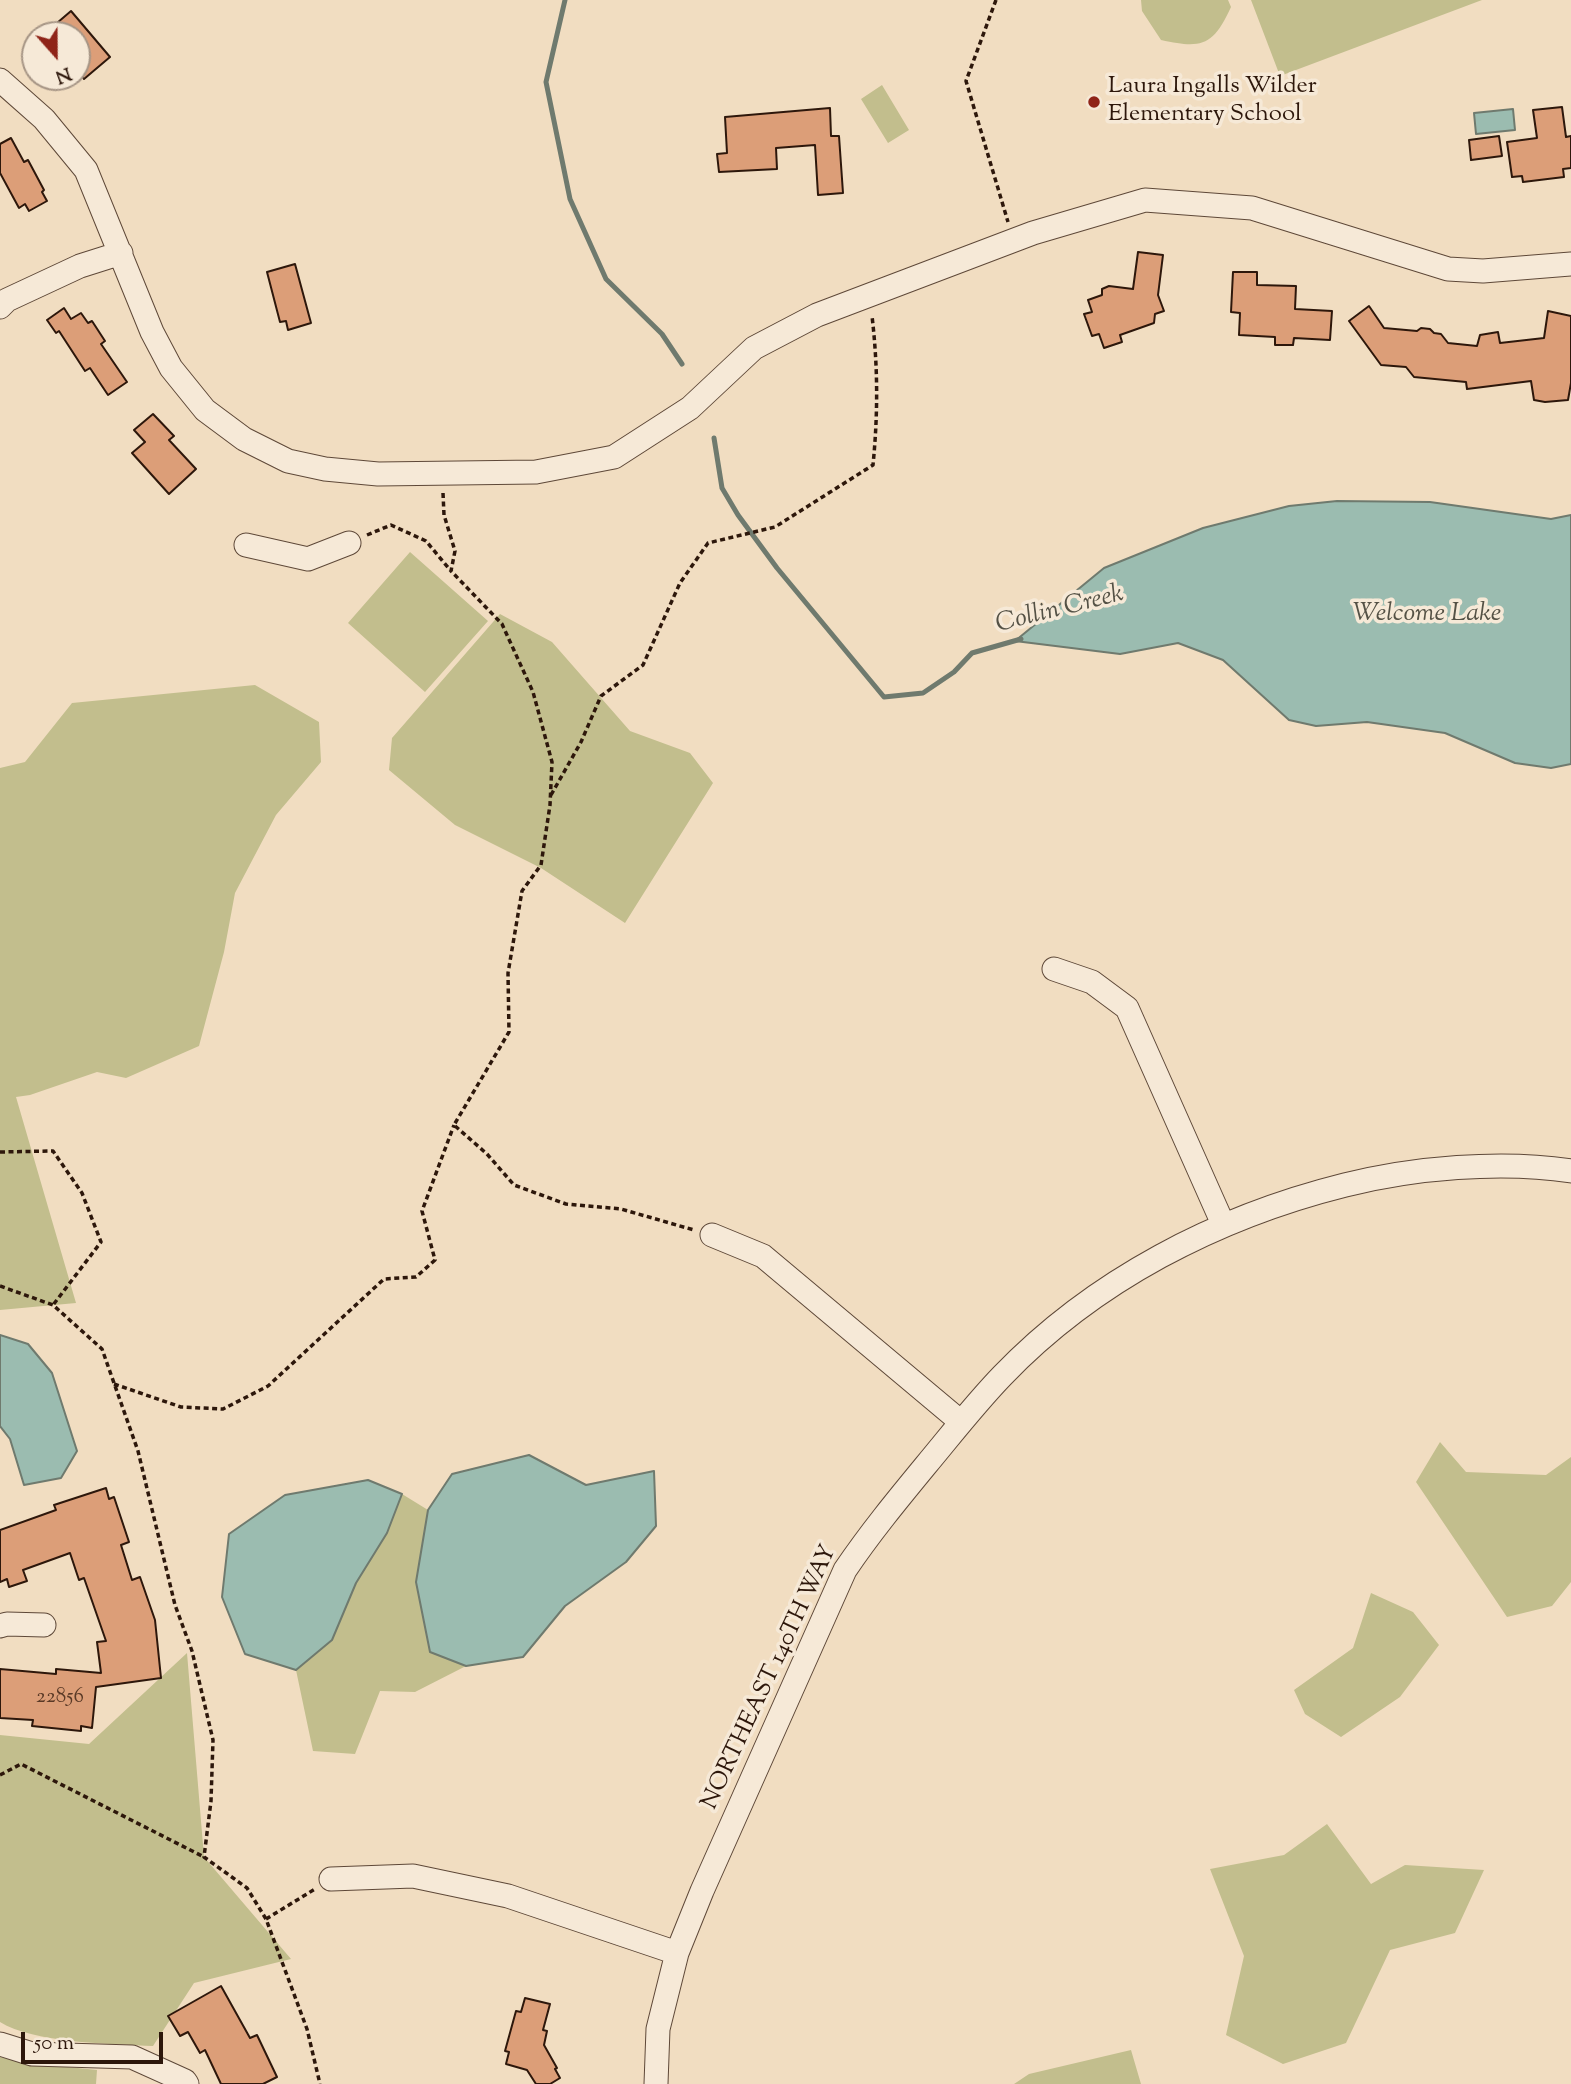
<!DOCTYPE html>
<style>
body{margin:0}
#map{position:relative;width:1571px;height:2084px;overflow:hidden;background:#f1ddc1;font-family:"Sorts Mill Goudy",serif}
canvas{display:block}
.north{position:absolute;left:21px;top:21px;width:70px;height:70px;box-sizing:border-box;background:#f6e9d7;border:2px solid #a69585;border-radius:50%;rotate:159deg;font-size:19px;font-weight:700;line-height:28px;text-align:center;color:#2d170b}
.north::after{content:'';display:block;margin:auto;width:24px;height:32px;background:#8f2418;clip-path:polygon(50% 0,100% 100%,50% 72%,0 100%)}
.scale{position:absolute;left:21px;top:2032px;width:142px;height:32px;box-sizing:border-box;border:4px solid #2d170b;border-top:0;padding-left:9px;font-size:21px;line-height:24px;white-space:nowrap;color:#2d170b;-webkit-text-stroke:5px #f6e9d7;paint-order:stroke}
</style>
<div id="map">
<canvas width="1571" height="2084"></canvas>
<div class="north">N</div>
<div class="scale">50 m</div>
</div>
<script>
const g = document.querySelector('canvas').getContext('2d');
g.lineJoin = 'round';
function fillPath(path, color) { g.fillStyle = color; g.fill(path, 'evenodd'); }
function trace(path, color, width, dash) { g.strokeStyle = color; g.lineWidth = width; g.lineCap = dash ? 'butt' : 'round'; g.setLineDash(dash || []); g.stroke(path); }
function drawText(font, color, halo, rows, align = 'center') {
  g.font = font + ' "Sorts Mill Goudy",serif'; g.lineWidth = 7; g.setLineDash([]); g.textBaseline = 'middle'; g.strokeStyle = halo; g.fillStyle = color; for (const [text, x, y, turn = 0] of rows) {
    g.save(); g.translate(x, y); g.rotate((+turn || 0) * Math.PI / 180); g.textAlign = isNaN(turn) ? turn : align; if (halo) g.strokeText(text, 0, 0); g.fillText(text, 0, 0); g.restore();
  }
}
fillPath(new Path2D(`
 M1141,0H1228L1231,7C1213,46 1202,49 1161,40L1142,11Z
 M1251,0H1482L1280,76Z
 M882,85L909,130L888,143L861,99Z
 M410,552L488,621L425,692L348,623Z
 M500,614L552,642L630,731L690,753L713,783L625,923L541,868L455,825L389,770L392,738Z
 M255,685L319,722L321,762L276,815L235,893L224,952L199,1046L126,1078L97,1072L30,1095L16,1097L76,1303L0,1310V768L25,762L72,703Z
 M1440,1442L1466,1472L1546,1475L1571,1457V1582L1552,1606L1507,1617L1416,1482Z
 M402,1494L428,1510L416,1582L430,1652L466,1666L415,1692L380,1691L355,1754L313,1751L296,1670L332,1640L356,1583L387,1533Z
 M1371,1593L1413,1612L1439,1645L1400,1697L1341,1737L1305,1714L1294,1690L1353,1648Z
 M187,1653L204,1857L291,1959L194,1983L153,2046C112,2044 33,2043 0,2022V1735L89,1744Z
 M1327,1824L1371,1884L1405,1865L1484,1870L1455,1933L1390,1950L1346,2043L1283,2064L1226,2035L1244,1956L1210,1869L1284,1855Z
 M1131,2050L1141,2084H1014L1029,2074Z
 M0,2057L29,2063L97,2070L96,2084H0Z`), '#c2be8d');
const water = new Path2D(`
 M1513,109L1515,130L1476,134L1474,113Z
 M1337,501L1430,502L1551,519L1571,515V764L1551,768L1515,763L1445,733L1367,722L1316,726L1289,720L1223,660L1178,643L1120,654L1015,641L1104,568L1203,528L1289,506Z
 M0,1335L28,1344L52,1373L77,1451L61,1478L24,1485L10,1439L0,1426Z
 M529,1455L586,1485L654,1471L656,1526L626,1562L565,1606L523,1657L466,1666L430,1652L416,1582L428,1510L452,1474Z
 M368,1480L402,1494L387,1533L356,1583L332,1640L296,1670L245,1654L222,1597L229,1534L285,1495Z`);
fillPath(water, '#9bbcb0');
trace(water, '#6f7a6e', 2);
trace(new Path2D(`
 M565,0L546,82L570,199L606,279L662,334L682,364
 M714,438L722,488L738,515L777,568L884,697L923,693L954,672L972,653L1021,639`), '#6f7a6e', 5);
const building = new Path2D(`
 M71,11L110,57L84,79L77,70V35H43Z
 M1562,107L1566,137L1571,136V168L1563,169L1564,177L1523,182L1522,176L1512,177L1507,142L1537,138L1533,110Z
 M830,108L831,136H839L843,193L818,195L815,145L776,148L777,169L719,172L717,154L727,153L725,117Z
 M1499,136L1502,156L1471,160L1469,140Z
 M11,138L24,162L28,160L44,190L42,192L47,201L29,211L25,204L19,208L0,173V144Z
 M1138,252L1163,255L1158,295L1164,311L1155,314L1154,323L1120,335L1122,342L1104,348L1099,334L1092,336L1084,314L1092,312L1088,300L1102,295V289L1109,286L1133,289Z
 M295,264L311,323L288,330L286,321L280,322L267,272Z
 M1233,272H1257V285L1296,286L1295,309L1332,311L1330,340L1294,338L1293,345H1275V337L1239,335L1240,313L1231,312Z
 M1369,306L1384,328L1417,331L1421,328L1430,329L1434,333L1441,334L1448,343L1477,346L1480,335L1498,332L1500,343L1544,338L1548,311L1571,316V383L1568,400L1545,402L1534,400L1531,381L1467,389L1466,382L1414,377L1406,367L1381,365L1349,321Z
 M64,308L71,319L81,313L88,323L92,321L105,341L101,344L127,382L108,395L90,368L85,371L59,331L56,333L47,320Z
 M153,414L174,436L169,440L196,469L169,494L132,453L145,442L134,430Z
 M106,1488L109,1499L114,1497L129,1542L121,1545L132,1580L140,1577L155,1620L161,1678L96,1687L92,1728L81,1726V1731L32,1726L33,1720L0,1718V1669L56,1674V1669L101,1673L97,1642L106,1641L84,1578L79,1580L70,1553L23,1570L27,1581L9,1587L7,1579L0,1582V1530L56,1510L54,1505Z
 M221,1986L250,2038L257,2035L277,2077L263,2084H221L205,2050L200,2053L188,2032L180,2036L168,2016Z
 M525,1998L550,2004L543,2030L547,2031L544,2045L557,2068L555,2069L560,2078L550,2084H536L527,2070L506,2064L509,2052L505,2051L516,2011L521,2012Z`);
fillPath(building, '#dc9e78');
trace(building, '#2d170b', 2);
const minor = new Path2D(`
 M0,80L44,119L86,170L152,332L171,368L205,410L244,439L288,461L325,469L378,474L536,472L614,457L690,408L754,348L817,315L1033,233L1145,200L1252,208L1448,269L1483,271L1571,264
 M0,307L7,300L80,266L121,253
 M246,545L308,559L349,543
 M1054,969L1092,982L1127,1008L1223,1224
 M712,1235L763,1256L961,1422
 M0,1626L7,1624L44,1625
 M331,1879L413,1876L508,1896L677,1953
 M0,2044L32,2054L132,2057L185,2081L187,2084
 M656,2084L658,2029L677,1953L702,1891L845,1570C870,1533 898,1499 926,1465C951,1435 975,1404 1002,1376C1094,1280 1217,1217 1345,1185C1413,1168 1501,1160 1571,1171`);
trace(minor, '#5e4838', 25);
trace(new Path2D(`
 M996,0L966,81L1008,222
 M443,493L444,515L455,551L451,571L502,624L533,692L552,762L550,805L541,865L522,891L508,973L509,1032L454,1125L487,1154L514,1185L566,1204L621,1209L694,1230
 M367,535L391,525L426,541L451,571
 M551,795L581,742L601,696L643,665L680,583L708,543L775,527L873,465C878,414 878,367 872,316
 M0,1152L53,1151L82,1193L101,1242L53,1305
 M0,1286L53,1305L102,1349L138,1451L175,1605L192,1651L213,1740L211,1801L204,1857L247,1888L266,1919L307,2029L320,2084
 M114,1384L181,1407L223,1409L268,1386L384,1279L416,1277L435,1260L422,1211L454,1125
 M0,1775L21,1764L204,1857
 M266,1919L315,1889`), '#2d170b', 3.5, [5, 3.5]);
trace(minor, '#f6e9d7', 23);
for (const [x, y, r, color] of [
 [1094,102,7,"#8f2418"]
]) { const dot = new Path2D(); dot.arc(x, y, r, 0, 2 * Math.PI); g.fillStyle = color; g.fill(dot); trace(dot, '#f6e9d7', 2.5); }
drawText('21px', '#593926', null, [
 ["22856",60,1698]
]);
drawText('24px', '#2d170b', '#f6e9d7', [
 ["Laura Ingalls Wilder",1108,88],
 ["Elementary School",1108,116]
], 'left');
drawText('24px', '#2d170b', '#f6e9d7', [
 ["NORTHEAST 140TH WAY",771,1678,-65]
]);
drawText('italic 26px', '#545145', '#f6e9d7', [
 ["Collin Creek",1060,611,-14],
 ["Welcome Lake",1427,616]
]);
</script>
